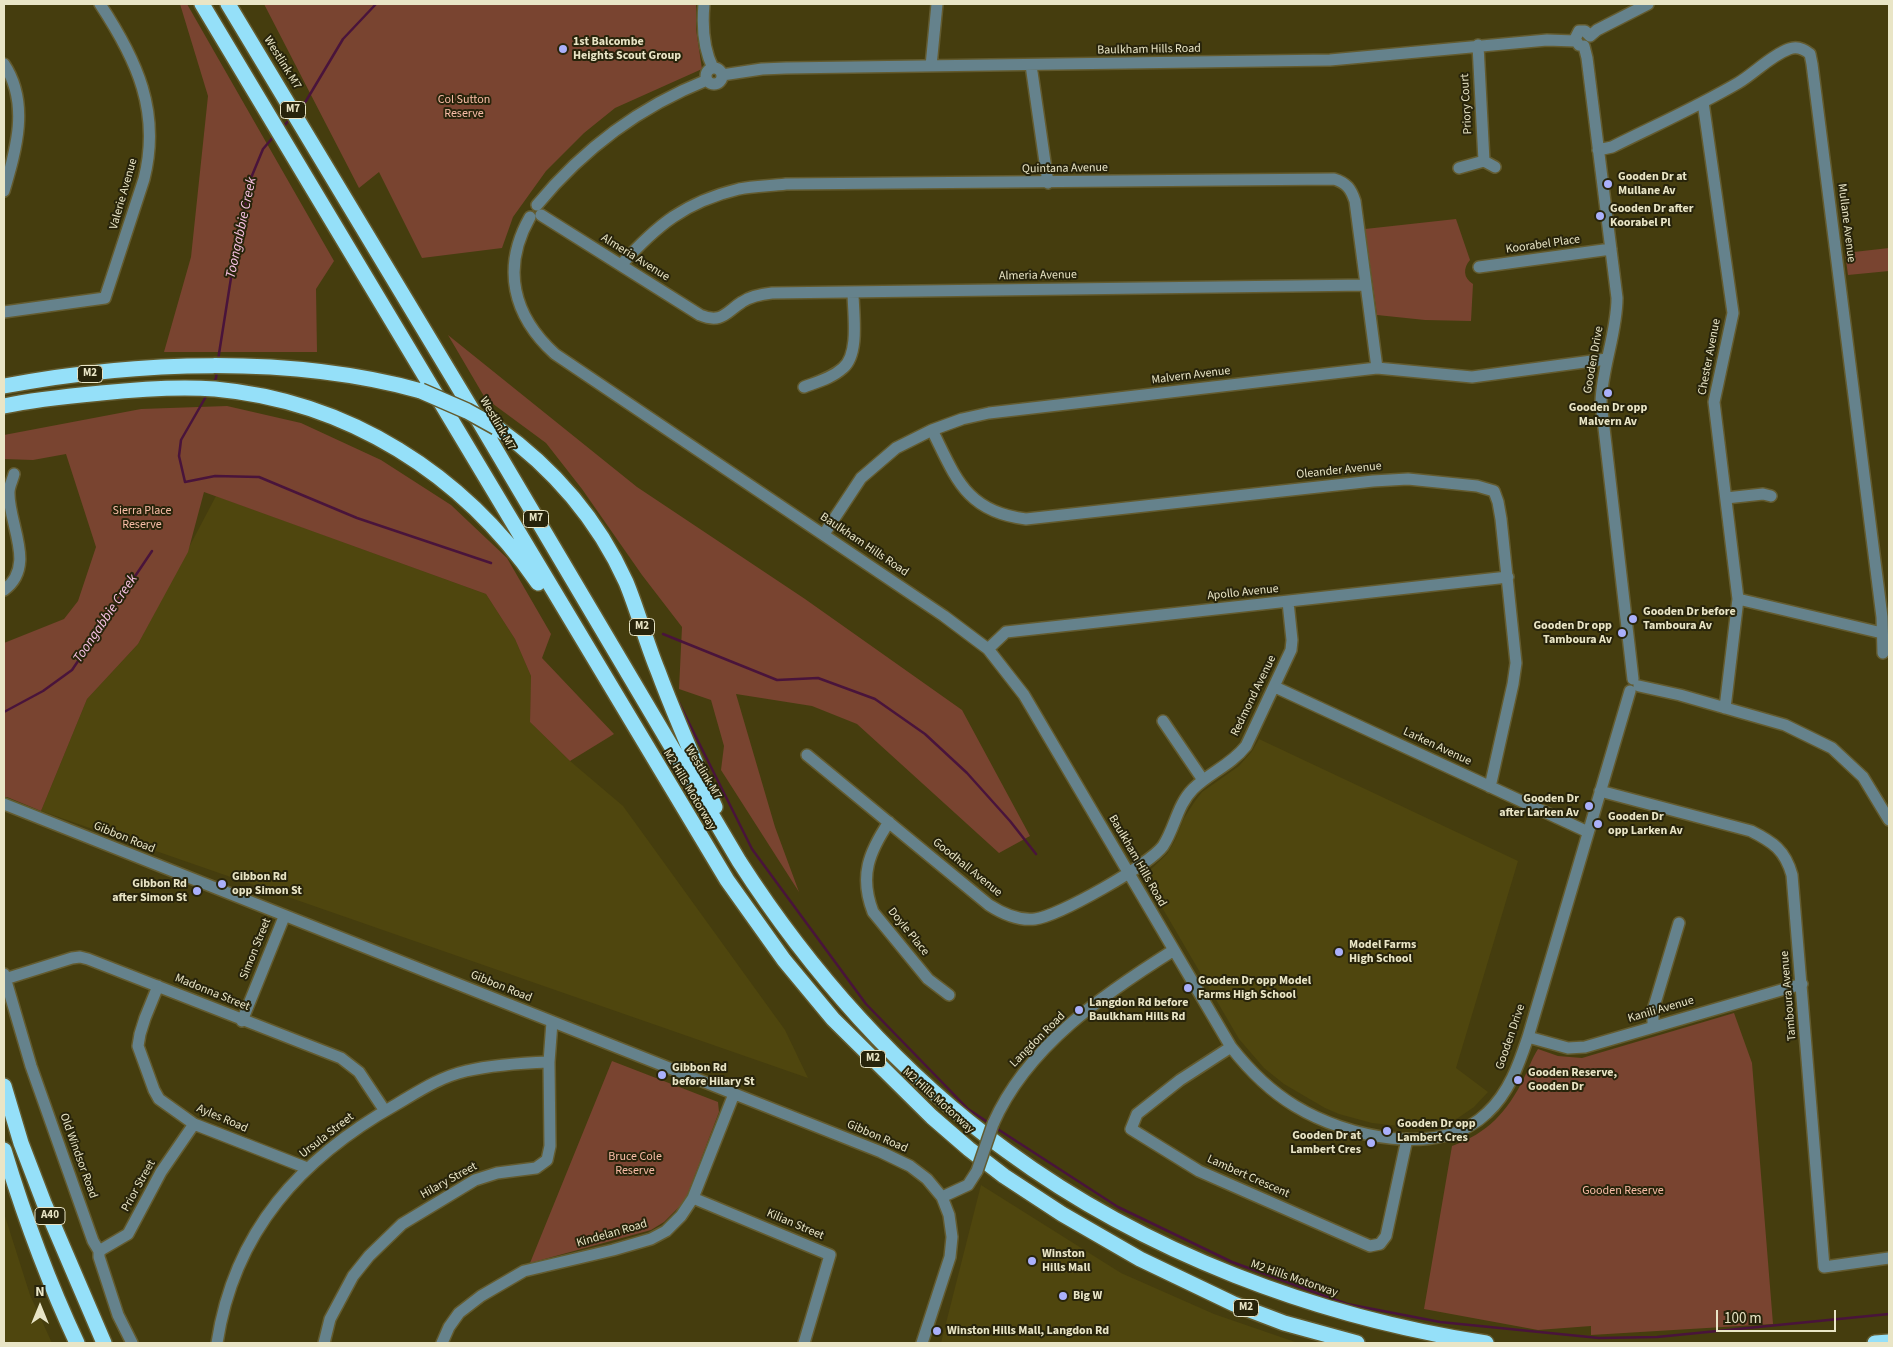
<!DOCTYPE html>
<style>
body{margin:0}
#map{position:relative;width:1893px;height:1347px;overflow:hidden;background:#453d0e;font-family:"Source Sans 3",sans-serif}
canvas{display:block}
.frame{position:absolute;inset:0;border:5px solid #e9e5c6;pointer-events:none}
.north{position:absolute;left:15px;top:1282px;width:50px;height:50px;-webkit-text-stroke:4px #28240b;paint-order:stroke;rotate:0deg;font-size:14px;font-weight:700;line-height:20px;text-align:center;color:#e9e5c6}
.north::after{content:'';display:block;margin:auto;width:18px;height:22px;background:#e9e5c6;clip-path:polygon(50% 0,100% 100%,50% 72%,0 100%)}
.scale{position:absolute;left:1716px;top:1310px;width:120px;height:22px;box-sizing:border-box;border:2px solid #e9e5c6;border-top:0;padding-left:6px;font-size:15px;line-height:18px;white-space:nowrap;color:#e9e5c6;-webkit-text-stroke:4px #28240b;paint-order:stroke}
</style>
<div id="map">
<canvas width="1893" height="1347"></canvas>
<div class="frame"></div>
<div class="north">N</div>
<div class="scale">100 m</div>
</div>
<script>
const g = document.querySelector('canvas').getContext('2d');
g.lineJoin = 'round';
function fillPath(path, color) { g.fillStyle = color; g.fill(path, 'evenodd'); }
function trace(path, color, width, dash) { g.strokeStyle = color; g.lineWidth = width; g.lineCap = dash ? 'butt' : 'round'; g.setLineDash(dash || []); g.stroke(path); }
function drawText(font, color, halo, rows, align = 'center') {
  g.font = font + ' "Source Sans 3",sans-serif'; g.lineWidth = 4; g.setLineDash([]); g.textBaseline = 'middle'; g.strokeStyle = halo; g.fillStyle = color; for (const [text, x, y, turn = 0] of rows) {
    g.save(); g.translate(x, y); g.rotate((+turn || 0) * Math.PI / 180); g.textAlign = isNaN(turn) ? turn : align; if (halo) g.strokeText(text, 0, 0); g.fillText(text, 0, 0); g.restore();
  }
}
fillPath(new Path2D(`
 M216,496L486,594L515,639L531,676L530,722L570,761L623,806L785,1030L808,1078L41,811L87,699L138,644Z
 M1259,739L1518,861L1456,1068L1488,1092L1474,1107L1458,1118L1445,1123L1426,1126L1409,1127L1372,1123L1339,1114L1325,1108L1284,1084L1264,1068L1239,1039L1146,880L1148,872L1167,854L1174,842L1184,818L1195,801L1202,792L1239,766L1252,751Z
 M981,1185L1121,1273L1214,1314L1298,1343H941Z
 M4,1213L30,1295L52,1343H4Z`), '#4f460e');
fillPath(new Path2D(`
 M180,4H187L334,261L316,289L317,352H164L191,257L208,96Z
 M264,4H696V29L702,69L615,108L584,133L546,171L513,217L502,248L422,258L379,172L359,188Z
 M1456,219L1470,260C1463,268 1463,278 1473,284L1471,321L1425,320L1377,315L1365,229Z
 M1889,248V271L1848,275L1845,253Z
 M448,335L637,487L805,599L962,710L1030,836L999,853L857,724L812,706L736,694L775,827L799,892L721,770L724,746L711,700L679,689L682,627L642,575L582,489L546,443L485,398Z
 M227,406L301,423L381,460L451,505L507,558L551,634L542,658L614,734L570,761L530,722L531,676L515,639L486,594L204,492L188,552L138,644L87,699L41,811L7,797H4V643L64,619L78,601L96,547L66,454L33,460L4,459V435L141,409Z
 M1734,1013L1752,1063L1773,1324L1591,1335V1326L1538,1330L1424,1309L1452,1146C1488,1133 1507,1112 1524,1078C1529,1068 1532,1058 1538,1049L1558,1056L1582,1058Z
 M612,1061L718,1102L719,1112L685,1201L664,1222L651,1230L530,1263Z`), '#794430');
trace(new Path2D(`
 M299,109L306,101L343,39L376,4
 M282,128L290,119
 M218,360L234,259L251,178L263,149L275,135
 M213,384L216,378L217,370
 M208,393L181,440L179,456L185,482L215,476L259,477L357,518L491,563
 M663,634L777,680L818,678L875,699L925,734L967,773L1010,821L1036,854
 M675,695L752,849L866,1004L968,1109L989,1123
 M4,712L43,691L72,670L152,551
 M996,1128L1118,1207L1232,1262L1347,1304L1440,1322L1599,1338L1657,1337L1889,1314`), '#49143b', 2.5);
const minor = new Path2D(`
 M704,4C702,26 703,48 713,68
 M1590,36L1597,30L1648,4
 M1478,45L1484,161L1495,167
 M1579,45L1575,39L1579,31H1585L1590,36
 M1584,46L1587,58L1617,298C1617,333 1602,367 1601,402L1633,679
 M4,64C30,103 16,150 4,191
 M1031,65L1048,183
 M931,66L937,4
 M706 76a8 8 0 1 1 16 0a8 8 0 1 1-16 0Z
 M722,75L762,69L786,68L1330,60L1547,40L1575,41
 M1703,102L1733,313L1714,402L1738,599L1725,708
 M1598,150L1612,147C1654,126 1697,107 1738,83C1755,73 1770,56 1789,49C1797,46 1804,49 1810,54L1812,64L1882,617L1883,653
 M1459,168L1484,161
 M537,205C584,148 639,107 707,80
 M541,215L700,315C722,324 726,312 742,302C751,296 762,294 772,293L1366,285
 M530,217C501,268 513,316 555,354L944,616L988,649L1024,695L1231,1047C1249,1070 1270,1091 1295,1106C1346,1137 1439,1159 1487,1113C1509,1093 1519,1064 1528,1037L1630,691
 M621,265C657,225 685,202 739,189C754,186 770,186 786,184L1334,179C1347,183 1351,189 1355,201L1377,368
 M1479,267L1611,249
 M4,312L105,298L144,179C161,112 137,60 100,4
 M804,387C817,382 832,378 843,368C860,354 853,312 853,292
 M932,430C956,478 966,512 1026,519L1373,481L1408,479L1477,486L1494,491L1498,502L1501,519L1516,663L1513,684L1490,787
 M1726,498L1763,494L1771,496
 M824,534L861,478L896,448L932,430L962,419L989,413L1377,368L1472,377L1607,359
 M4,590C37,566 8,524 9,492C9,486 13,479 14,474
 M1738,599L1882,633
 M988,649L1006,632L1508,577
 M1639,686L1680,695L1785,725L1832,748L1863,777L1889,820
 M1275,687L1588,832
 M1163,721L1203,780
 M807,755L989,905C1003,914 1018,921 1035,919C1059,916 1149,865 1163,846C1175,828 1177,805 1193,789C1209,773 1231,765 1246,746L1291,650L1292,640L1288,602
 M1600,791L1751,831C1773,842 1785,850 1792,875L1824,1267L1889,1258
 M4,804L881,1152L910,1166L927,1179L942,1197L949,1215L952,1237L950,1257L922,1343
 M889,822C869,852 859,876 873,912L928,979L949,995
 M4,974L31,1066L93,1241L99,1251V1257L118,1315L132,1343
 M5,979L72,958L80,957L88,959L341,1058L359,1072L385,1111
 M158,986L145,1018L140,1034L138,1046L154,1090L159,1099L194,1124L307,1168
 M242,1021L284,917
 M1653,1027V1010L1679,923
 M1528,1037L1568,1048L1585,1047L1802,984
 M1231,1047L1180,1080L1137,1114L1131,1129L1199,1171L1370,1246L1380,1244L1386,1236L1407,1139
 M993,1124C1027,1046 1104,994 1174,950
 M942,1197L968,1185L977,1171
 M693,1198L830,1255L804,1343
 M99,1251L128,1234L161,1172L194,1124
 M217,1343C234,1231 301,1158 397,1104C419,1091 440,1077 466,1071C492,1065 521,1063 549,1062
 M324,1343L330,1319L353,1276L369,1256L402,1224L475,1180L497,1173L536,1168L547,1160L550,1146L549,1062L552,1022
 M442,1343L449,1327L459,1313L481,1296L524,1271L613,1250L651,1239L666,1231L681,1216L693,1198L734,1094`);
const highway = new Path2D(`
 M202,4L727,880L784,960L833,1019L932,1117L969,1149L1004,1176L1062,1214L1140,1259L1234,1304L1284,1323L1357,1343
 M228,4L480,423L739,861C809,970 901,1075 1007,1151C1146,1253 1317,1317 1486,1343
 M4,386C135,361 291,355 421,391
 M4,406C36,399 69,396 101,393C139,389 177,386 215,389C348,401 463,474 538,583
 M496,427C552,467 597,518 626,582C638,611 646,642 658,671C675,717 695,762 715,807
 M4,1086L21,1143L44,1203L104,1343
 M4,1150C24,1216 48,1281 77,1343
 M1875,1343L1889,1342`);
trace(minor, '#635b2f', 14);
trace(highway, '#635b2f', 18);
trace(minor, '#65828c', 11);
trace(highway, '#95e0f9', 15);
const minorBridge = new Path2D(`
 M977,1171L993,1124`);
const highwayBridge = new Path2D(`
 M421,391L467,411L496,427`);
trace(minorBridge, '#635b2f', 14, []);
trace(highwayBridge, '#635b2f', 18, []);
trace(minorBridge, '#65828c', 11);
trace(highwayBridge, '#95e0f9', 15);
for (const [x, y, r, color] of [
 [563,49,5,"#aab0fb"],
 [1608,184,5,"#aab0fb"],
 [1600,216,5,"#aab0fb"],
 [1608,393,5,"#aab0fb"],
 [1633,619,5,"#aab0fb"],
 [1622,633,5,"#aab0fb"],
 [1589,806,5,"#aab0fb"],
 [1598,824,5,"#aab0fb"],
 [222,884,5,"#aab0fb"],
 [197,891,5,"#aab0fb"],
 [1339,952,5,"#aab0fb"],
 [1188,988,5,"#aab0fb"],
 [1079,1010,5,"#aab0fb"],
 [662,1075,5,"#aab0fb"],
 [1518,1080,5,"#aab0fb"],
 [1387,1131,5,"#aab0fb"],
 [1371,1143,5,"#aab0fb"],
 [1032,1261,5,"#aab0fb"],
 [1063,1296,5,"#aab0fb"],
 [937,1331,5,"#aab0fb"]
]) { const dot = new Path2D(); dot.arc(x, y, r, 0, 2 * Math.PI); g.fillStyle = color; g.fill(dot); trace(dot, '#28240b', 2); }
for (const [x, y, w] of [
 [293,110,25],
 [90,374,25],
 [536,519,25],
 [642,627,25],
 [873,1059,25],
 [50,1216,30],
 [1246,1308,25]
]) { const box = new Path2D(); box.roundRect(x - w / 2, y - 8.5, w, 17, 4); g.fillStyle = '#28240b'; g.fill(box); trace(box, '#e9e5c6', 1); }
drawText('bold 11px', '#e9e5c6', null, [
 ["M7",293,110],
 ["M2",90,374],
 ["M7",536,519],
 ["M2",642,627],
 ["M2",873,1059],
 ["A40",50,1216],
 ["M2",1246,1308]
]);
drawText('bold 12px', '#e9e5c6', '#28240b', [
 ["1st Balcombe",573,42],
 ["Heights Scout Group",573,56],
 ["Gooden Dr at",1618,177],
 ["Mullane Av",1618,191],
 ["Gooden Dr after",1610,209],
 ["Koorabel Pl",1610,223],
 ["Gooden Dr opp",1608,408,"center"],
 ["Malvern Av",1608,422,"center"],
 ["Gooden Dr before",1643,612],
 ["Tamboura Av",1643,626],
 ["Gooden Dr opp",1612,626,"right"],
 ["Tamboura Av",1612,640,"right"],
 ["Gooden Dr",1579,799,"right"],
 ["after Larken Av",1579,813,"right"],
 ["Gooden Dr",1608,817],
 ["opp Larken Av",1608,831],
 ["Gibbon Rd",232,877],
 ["opp Simon St",232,891],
 ["Gibbon Rd",187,884,"right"],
 ["after Simon St",187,898,"right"],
 ["Model Farms",1349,945],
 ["High School",1349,959],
 ["Gooden Dr opp Model",1198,981],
 ["Farms High School",1198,995],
 ["Langdon Rd before",1089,1003],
 ["Baulkham Hills Rd",1089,1017],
 ["Gibbon Rd",672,1068],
 ["before Hilary St",672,1082],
 ["Gooden Reserve,",1528,1073],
 ["Gooden Dr",1528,1087],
 ["Gooden Dr opp",1397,1124],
 ["Lambert Cres",1397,1138],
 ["Gooden Dr at",1361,1136,"right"],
 ["Lambert Cres",1361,1150,"right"],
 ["Winston",1042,1254],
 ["Hills Mall",1042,1268],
 ["Big W",1073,1296],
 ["Winston Hills Mall, Langdon Rd",947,1331]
], 'left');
drawText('12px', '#e9e5c6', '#28240b', [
 ["Baulkham Hills Road",1149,50,-1],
 ["Westlink M7",282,63,58],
 ["Priory Court",1467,104,-93],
 ["Quintana Avenue",1065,169,-1],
 ["Valerie Avenue",124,194,-74],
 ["Mullane Avenue",1846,223,83],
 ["Koorabel Place",1543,245,-8],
 ["Almeria Avenue",635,258,32],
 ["Almeria Avenue",1038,276,-1],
 ["Chester Avenue",1710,357,-79],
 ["Gooden Drive",1594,360,-80],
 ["Malvern Avenue",1191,376,-7],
 ["Westlink M7",497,424,60],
 ["Oleander Avenue",1339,471,-6],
 ["Baulkham Hills Road",864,545,34],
 ["Apollo Avenue",1243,593,-6],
 ["Redmond Avenue",1254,696,-64],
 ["Larken Avenue",1437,747,25],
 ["Westlink M7",703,773,59],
 ["M2 Hills Motorway",689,790,59],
 ["Gibbon Road",124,838,22],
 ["Baulkham Hills Road",1137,861,60],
 ["Goodhall Avenue",967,868,39],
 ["Doyle Place",908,932,51],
 ["Simon Street",256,949,-68],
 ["Gibbon Road",501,987,22],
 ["Madonna Street",212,993,22],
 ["Tamboura Avenue",1789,996,-95],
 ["Kanili Avenue",1661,1010,-16],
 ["Gooden Drive",1511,1037,-71],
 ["Langdon Road",1038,1040,-45],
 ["M2 Hills Motorway",938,1101,42],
 ["Ayles Road",222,1119,23],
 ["Ursula Street",327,1136,-38],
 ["Gibbon Road",877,1137,23],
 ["Old Windsor Road",78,1156,70],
 ["Lambert Crescent",1248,1177,24],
 ["Hilary Street",449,1181,-29],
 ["Prior Street",139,1186,-61],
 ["Kilian Street",795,1225,23],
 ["Kindelan Road",612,1234,-16],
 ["M2 Hills Motorway",1294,1279,19]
]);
drawText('12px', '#f8bda7', '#28240b', [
 ["Col Sutton",464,100],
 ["Reserve",464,114],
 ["Sierra Place",142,511],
 ["Reserve",142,525],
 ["Bruce Cole",635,1157],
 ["Reserve",635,1171],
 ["Gooden Reserve",1623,1191]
]);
drawText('italic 14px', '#f8c2e4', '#28240b', [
 ["Toongabbie Creek",242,228,-78],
 ["Toongabbie Creek",106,619,-56]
]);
</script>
